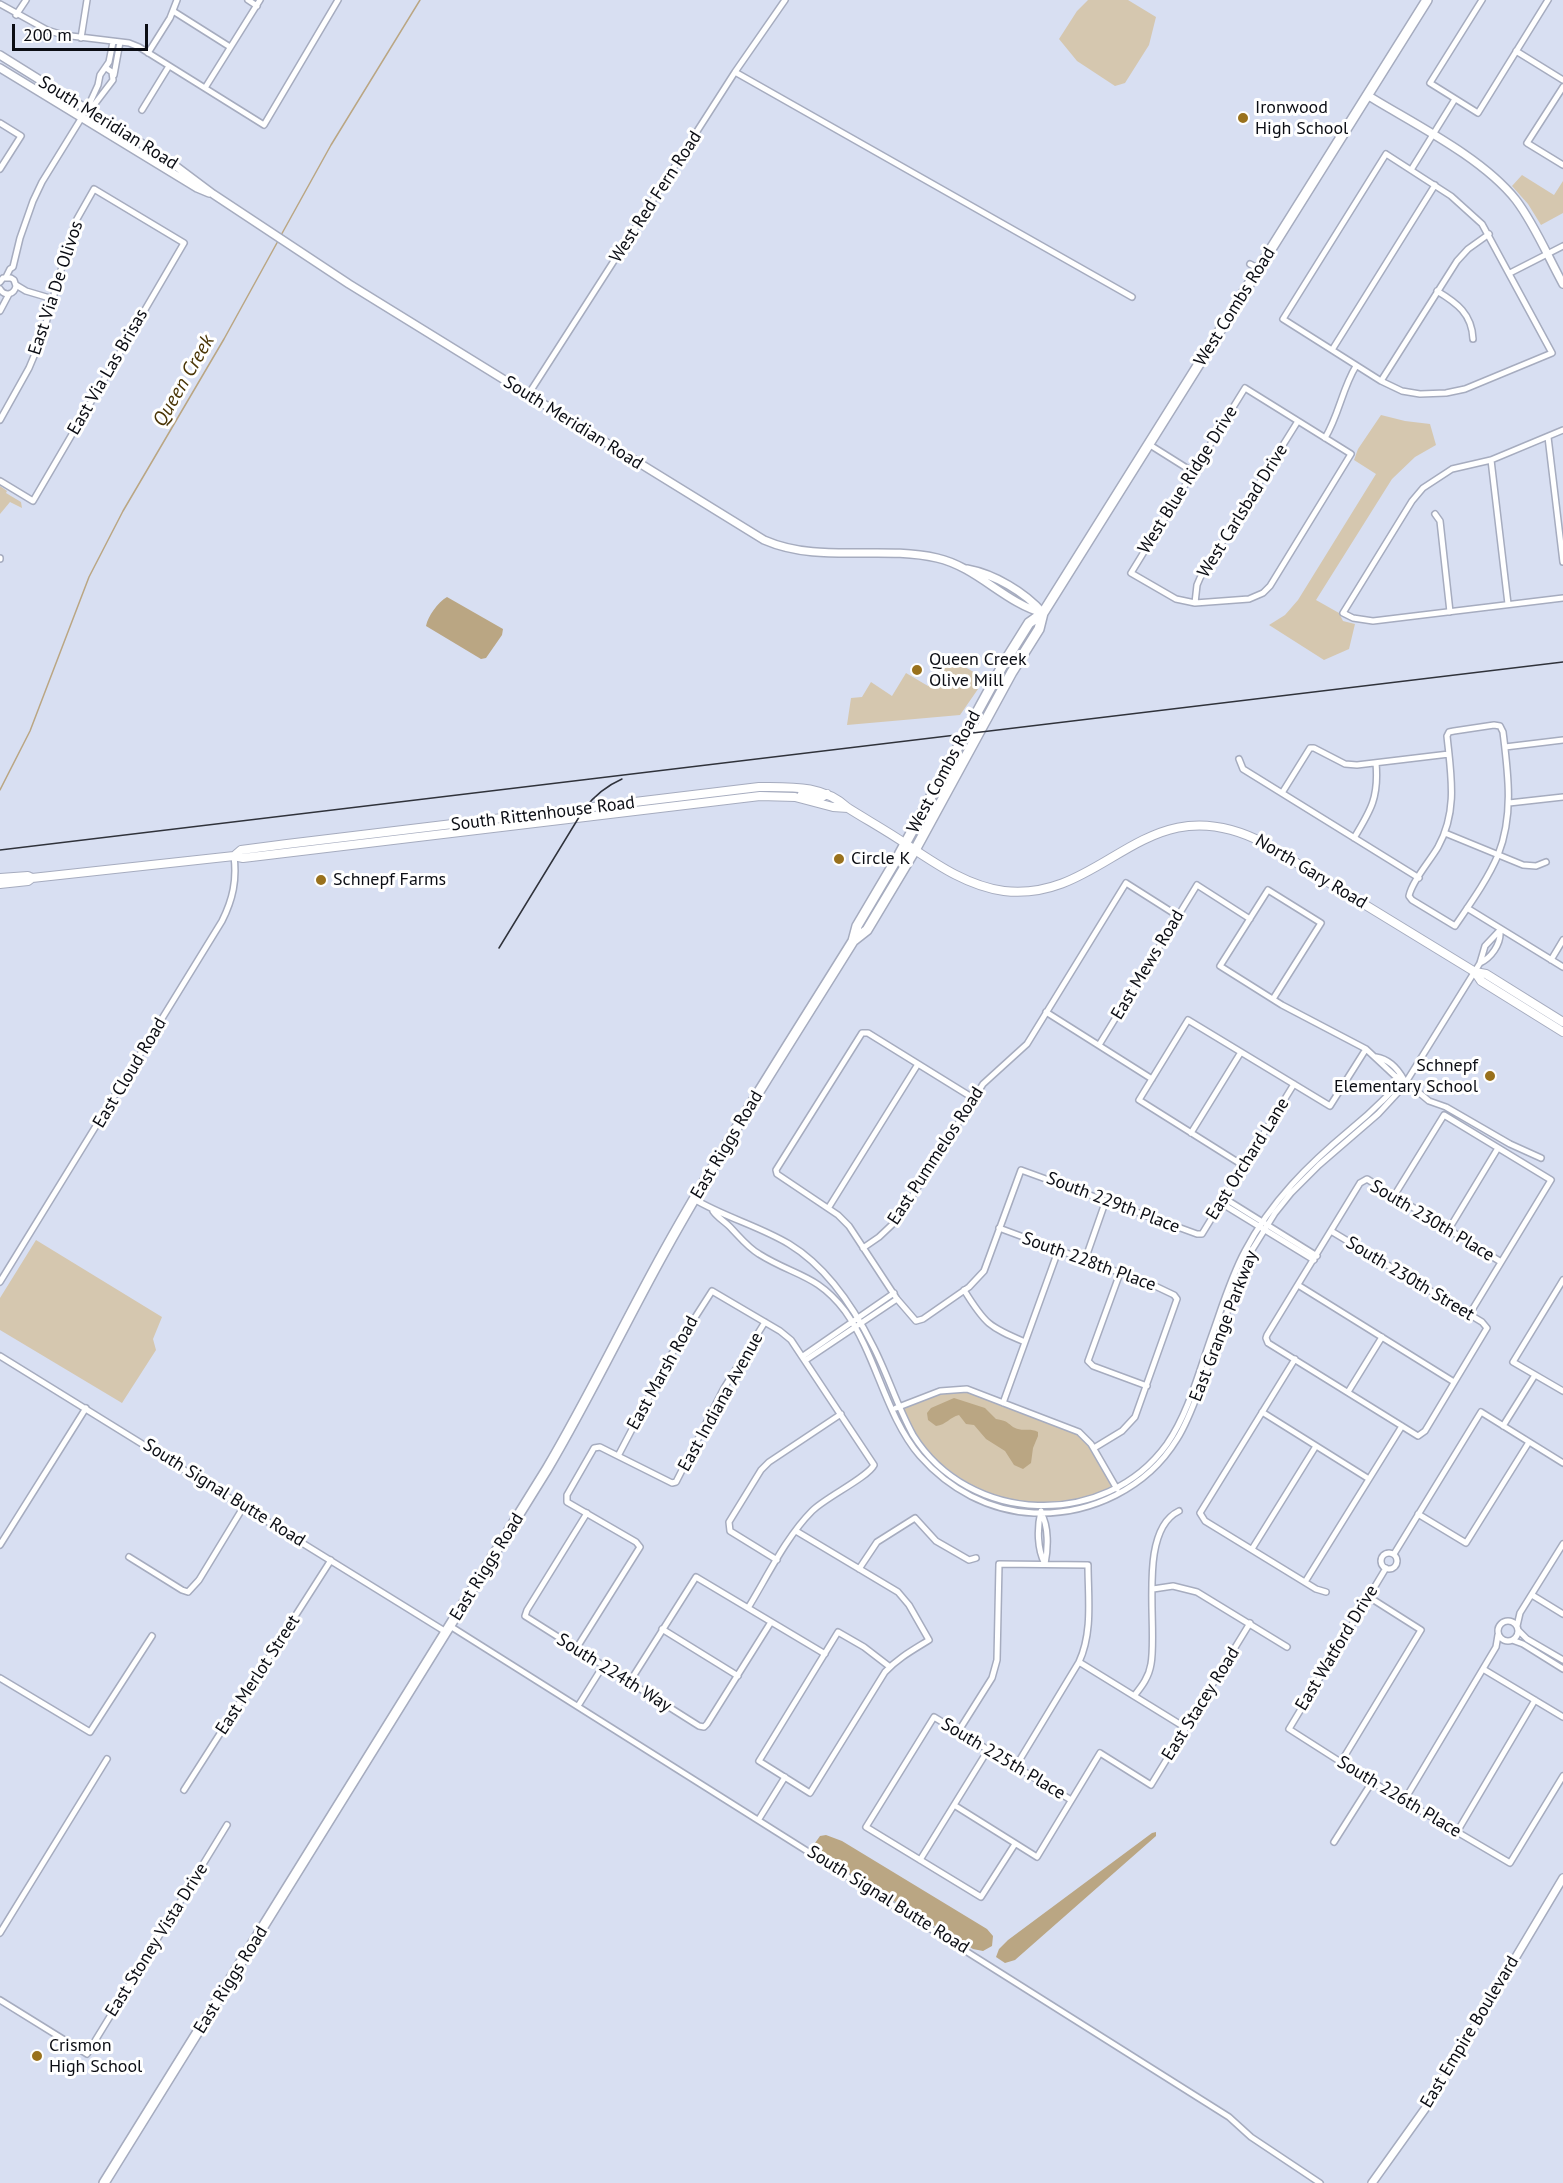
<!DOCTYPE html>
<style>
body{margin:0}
#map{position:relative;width:1563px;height:2183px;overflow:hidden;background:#d8dff2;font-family:"PT Sans",sans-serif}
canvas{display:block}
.scale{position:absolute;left:12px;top:24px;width:136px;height:27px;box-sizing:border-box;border:3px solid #0b0d14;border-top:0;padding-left:8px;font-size:18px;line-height:21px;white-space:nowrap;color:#0b0d14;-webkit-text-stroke:4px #fff;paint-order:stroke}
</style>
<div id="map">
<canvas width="1563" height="2183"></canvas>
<div class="scale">200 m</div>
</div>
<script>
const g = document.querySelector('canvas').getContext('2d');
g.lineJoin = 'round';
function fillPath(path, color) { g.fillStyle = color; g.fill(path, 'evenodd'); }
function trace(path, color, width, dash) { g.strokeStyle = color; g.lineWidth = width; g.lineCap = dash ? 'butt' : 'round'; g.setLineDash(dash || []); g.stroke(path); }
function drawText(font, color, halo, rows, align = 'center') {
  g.font = font + ' "PT Sans",sans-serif'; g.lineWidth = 6; g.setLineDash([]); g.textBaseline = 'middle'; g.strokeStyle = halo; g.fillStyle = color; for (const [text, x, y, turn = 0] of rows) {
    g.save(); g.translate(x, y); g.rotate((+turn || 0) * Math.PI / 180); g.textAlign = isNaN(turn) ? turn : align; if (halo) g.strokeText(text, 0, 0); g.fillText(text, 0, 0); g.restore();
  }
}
fillPath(new Path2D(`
 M1088,0H1128L1156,17L1149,45L1125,83L1115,86L1077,61L1059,39L1077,11Z
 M1522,175L1554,195L1563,181V213L1541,225L1528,204L1512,186Z
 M1381,415L1405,421L1430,424L1436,445L1415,457L1392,479L1316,600L1339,613L1343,621L1355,624L1349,649L1324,660L1269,625L1285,615L1298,600L1376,474L1354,460L1358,449Z
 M0,486L7,491L6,493L21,502L22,508L10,502L0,514Z
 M947,656L985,679L960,715L847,725L851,698L862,697L871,682L892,696L906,673L928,686Z
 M36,1240L162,1317L153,1339L156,1350L122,1403L0,1330V1298Z
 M965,1391L1074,1431L1091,1449L1113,1488C1102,1492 1090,1498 1078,1500C1018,1512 962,1491 922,1444C914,1434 908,1420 901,1409L943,1392Z`), '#d5c7af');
fillPath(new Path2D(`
 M447,597L503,629L502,635L486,658L481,659L426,626C428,616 438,602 447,597Z
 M954,1398L985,1408L996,1419C1011,1421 1008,1426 1018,1429C1025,1431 1031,1428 1038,1432V1436L1033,1448L1031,1463L1023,1469L1014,1465L1005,1451L986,1439L974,1425L966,1424L959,1415C950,1417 946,1425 936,1426L928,1420L927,1413L931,1408Z
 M1156,1832V1836L1015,1960L1005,1963L996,1957L999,1949L1008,1940L1152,1833Z
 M826,1835L842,1841L987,1929L993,1936L992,1946L983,1951L973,1949L823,1858L816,1849L815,1843L820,1836Z`), '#baa683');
trace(new Path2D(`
 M280,237L331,145L420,0
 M0,790L30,731L89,577L123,511L224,339L278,241`), '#baa683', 1.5);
const minor = new Path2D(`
 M248,0L257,6
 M1482,0L1430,83L1478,113L1548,0
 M0,4L47,30L63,35L129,43L139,47L264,125L338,0
 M173,11L230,47
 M16,15L26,0
 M81,38L87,0
 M1516,51L1563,80
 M148,53L170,18L177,0
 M735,72L1132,297
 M114,75L120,42
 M1563,87L1527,143L1563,165
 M205,88L260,0
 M87,109L94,105L113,80L112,72L106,68
 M142,110L169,66
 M0,123L21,136L0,169
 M1386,154L1451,196L1482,224L1552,353L1465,389L1446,393L1420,394L1402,391L1381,381L1283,319Z
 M1411,170L1455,99
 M1250,264L1259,269
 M1510,273L1563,246
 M6,277L10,269L13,267L20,238L33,201L42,182L87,109L98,85L100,75L109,62L113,42
 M0,282L3,278H11L14,280L16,286C14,295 5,297 0,289
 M16,285L26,291L53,299
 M1437,291C1457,303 1472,314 1473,339
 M0,311L9,294
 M1332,350L1435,185
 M1381,381L1457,261L1468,249L1489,234
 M1245,388L1351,454L1270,586L1263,593L1249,599L1195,603L1176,599L1131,573Z
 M528,395L735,72L785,0
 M0,420L29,368L42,337L71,235L77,219L94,189L184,243L33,501L0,481
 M1563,430L1491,460L1452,469L1423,488L1412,501L1343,613L1353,618L1373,621L1563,598
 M1548,437L1563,562
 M1325,438C1339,415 1342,389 1356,366
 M1150,445L1193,472
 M1491,460L1508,604
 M1435,514L1440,521L1450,612
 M0,558V559
 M1195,603L1197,585L1200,578L1298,421
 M1494,725L1500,726L1503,732C1508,773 1514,815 1498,855C1488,879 1470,904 1455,926L1412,900L1409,896C1412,881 1430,861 1438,847C1458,811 1451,775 1447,736L1449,732L1454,731Z
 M1505,747L1563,740
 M1239,759L1243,769L1419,878
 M1282,793L1310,748H1314L1345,764L1357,765L1449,754
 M1509,803L1563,797
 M1445,833L1523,865L1536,866L1546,862
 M1354,838C1371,810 1379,797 1376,763
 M1467,908L1563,967
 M1551,960L1563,940
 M1480,963C1491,958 1501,944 1500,932
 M1273,999L1321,923L1268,890L1220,966L1282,1005L1366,1049L1395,1076L1405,1081L1429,1101L1446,1107L1510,1144L1541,1158
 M1046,1012L1152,1079
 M1099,1045L1197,885L1250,919
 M1376,1057C1389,1059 1398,1069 1404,1080
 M973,1098L868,1033H862L776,1170L777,1174L838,1215L849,1226L897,1299L916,1321L923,1319L969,1287L984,1271L1021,1170L1197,1234H1202L1294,1084
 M1191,1133L1241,1052
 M1244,1166L1139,1100L1188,1020L1330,1106L1366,1049
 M1394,1196L1444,1115L1551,1180L1469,1315
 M1224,1198L1317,1256
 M694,1199C724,1217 759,1226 789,1244C827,1267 854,1308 873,1346C888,1375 897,1406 913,1435C969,1525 1105,1530 1167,1444C1189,1412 1199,1371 1212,1335C1222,1307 1231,1277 1245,1251C1271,1201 1309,1164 1351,1129C1362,1120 1372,1111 1382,1101C1390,1094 1395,1085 1405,1081
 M1221,1203L1314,1260
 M829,1207L918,1064
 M713,1211C717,1217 724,1221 729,1226C739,1236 747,1247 759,1254C794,1276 817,1274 845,1311C877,1356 885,1415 920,1456C949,1489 989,1511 1034,1513C1091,1515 1147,1488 1177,1439C1189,1420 1196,1398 1204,1377C1217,1341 1229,1305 1243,1270L1252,1250L1275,1213L1291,1193L1319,1165L1378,1114L1403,1087L1480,963L1485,946L1501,929
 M999,1228L1153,1285L1174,1295L1177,1299L1135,1417L1122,1431L1094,1448
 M1449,1229L1498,1148
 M1331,1231L1482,1322L1487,1328L1425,1431L1418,1436L1268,1343L1266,1338L1267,1335L1360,1183L1367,1179L1501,1262
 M863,1248L879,1237L897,1220L983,1084L1027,1044L1126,883L1178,916
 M1085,1260L1106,1200
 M1120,1273L1088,1361L1093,1366L1147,1386
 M1563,1280L1513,1362L1563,1391
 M0,1282L222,921C233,899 237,880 234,856
 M1298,1285L1454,1382
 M964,1290C985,1324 989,1327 1025,1342
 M0,1356L446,1632
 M803,1356L894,1293
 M1295,1359L1200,1513L1205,1521L1316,1589L1326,1592
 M806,1360L897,1299
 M1348,1392L1382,1337
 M1003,1403L1058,1251
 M896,1408L940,1391L967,1389L1079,1432L1091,1444L1117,1489
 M1262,1412L1369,1479
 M1503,1426L1535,1375
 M618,1456L671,1355L712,1291L780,1331L791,1340L874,1465C867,1478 826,1497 812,1511C786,1537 767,1577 748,1608
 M1041,1511C1037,1528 1037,1549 1045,1564
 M587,1513L527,1610L525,1616L699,1726L704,1727L707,1724L771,1622
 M1041,1513C1049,1526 1048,1549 1045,1564
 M1418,1514L1466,1543L1529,1442
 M796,1531L898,1592L909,1605L929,1640C913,1650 898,1658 885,1672L810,1793L759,1761L838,1632L864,1647L890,1667
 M0,1545L86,1408
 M1252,1549L1316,1446
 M1381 1561a8 8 0 1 1 16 0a8 8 0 1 1-16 0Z
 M1394,1554L1481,1412L1563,1463
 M129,1557L182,1590L188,1592L199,1580L244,1506
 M777,1560L730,1531L729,1522L761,1470L769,1462L841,1414
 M1386,1568L1289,1729L1372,1782L1510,1863L1563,1776
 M859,1569L877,1542L915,1518L936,1541L969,1560L976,1558
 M1305,1582L1402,1426
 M1153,1589L1173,1586L1197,1592L1287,1647
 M1532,1595L1563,1614
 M1498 1631a10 10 0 1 1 20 0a10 10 0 1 1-20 0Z
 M450,1626L1229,2117L1251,2137L1320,2183
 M1517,1626L1520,1613L1563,1544
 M662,1629L738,1676
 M1518,1630L1527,1639L1563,1660
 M1512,1640L1523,1644L1563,1669
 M576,1649L640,1547L636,1542L567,1502V1495L594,1448L600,1447L672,1483L676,1482L724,1388L765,1322
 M1079,1662L1186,1728
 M1483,1669L1563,1717
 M0,1678L90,1732L152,1636
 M629,1683L696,1577L825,1654
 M1134,1696C1142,1686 1149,1677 1151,1664C1158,1626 1137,1531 1179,1511
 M578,1706L603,1666
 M958,1732L992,1678L997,1660L999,1564L1088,1565C1088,1597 1093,1632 1079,1662L1016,1766
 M1341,1762L1421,1630L1369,1597
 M184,1790L331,1560
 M1404,1801L1496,1647L1498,1635
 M954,1805L1037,1857L1100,1753L1151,1785L1250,1623
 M759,1819L785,1777
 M1457,1832L1535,1700
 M1334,1842L1372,1782
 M1015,1844L981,1897L866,1827L934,1717L1071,1800
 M920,1860L988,1750
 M0,1933L107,1759
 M0,2000L87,2054L227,1825`);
const tertiary = new Path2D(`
 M0,55L165,158L213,194L349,284L764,540C819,564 880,545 937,558C977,567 1005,603 1043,613
 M0,68L197,188L209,193
 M1367,95C1414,124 1482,157 1516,200C1535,225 1548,257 1563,284
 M967,569C994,574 1025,592 1043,613
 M1372,2183L1427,2106L1563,1878`);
const secondary = new Path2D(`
 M802,794L820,798L827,794
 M234,856L241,850L287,844L759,787C791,787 824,785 848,808C867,820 887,831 906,844C936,864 967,886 1004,891C1106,903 1145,781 1264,843L1475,972L1481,981L1563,1032
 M0,878L28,876L32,878L234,856L243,858L760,796L795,797L833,807L848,808
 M0,884L28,881L32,878
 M1475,972L1486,974L1563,1022`);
const primary = new Path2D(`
 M853,941L867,930L915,850L1012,672L1039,629L1043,613L1427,0
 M104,2183L547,1469C589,1398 624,1324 664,1252C723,1146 789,1044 853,941L857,926L899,855L1004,663L1029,623L1043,613`);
trace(minor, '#a6acbf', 8);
trace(tertiary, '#a6acbf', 10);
trace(secondary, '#a6acbf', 10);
trace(primary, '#a6acbf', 12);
trace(minor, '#fff', 5);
trace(tertiary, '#fff', 7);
trace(secondary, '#fff', 8);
trace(primary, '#fff', 9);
trace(new Path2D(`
 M0,850L1563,662
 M499,948L584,809C595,795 606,786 622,779`), '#2f323b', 1.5);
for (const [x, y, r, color] of [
 [1243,118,6,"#99711d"],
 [917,670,6,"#99711d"],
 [839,859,6,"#99711d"],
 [321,880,6,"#99711d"],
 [1490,1076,6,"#99711d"],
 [37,2056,6,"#99711d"]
]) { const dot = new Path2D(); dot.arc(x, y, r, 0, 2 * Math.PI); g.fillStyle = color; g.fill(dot); trace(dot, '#fff', 2); }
drawText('18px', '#0b0d14', '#fff', [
 ["Ironwood",1255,108],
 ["High School",1255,129],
 ["Queen Creek",929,660],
 ["Olive Mill",929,681],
 ["Circle K",851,859],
 ["Schnepf Farms",333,880],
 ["Schnepf",1478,1066,"right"],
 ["Elementary School",1478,1087,"right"],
 ["Crismon",49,2046],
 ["High School",49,2067]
], 'left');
drawText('18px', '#0b0d14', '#fff', [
 ["South Meridian Road",108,123,32],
 ["West Red Fern Road",656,197,-57],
 ["East Via De Olivos",56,288,-72],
 ["West Combs Road",1235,307,-58],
 ["East Via Las Brisas",108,372,-60],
 ["South Meridian Road",573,423,32],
 ["West Blue Ridge Drive",1188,480,-58],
 ["West Carlsbad Drive",1243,511,-58],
 ["West Combs Road",944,772,-62],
 ["South Rittenhouse Road",543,814,-7],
 ["North Gary Road",1311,872,31],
 ["East Mews Road",1148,965,-59],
 ["East Cloud Road",130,1073,-59],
 ["East Riggs Road",727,1145,-59],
 ["East Pummelos Road",936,1156,-57],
 ["East Orchard Lane",1248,1159,-58],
 ["South 229th Place",1113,1203,21],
 ["South 230th Place",1432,1221,31],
 ["South 228th Place",1089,1262,20],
 ["South 230th Street",1410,1279,31],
 ["East Grange Parkway",1224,1326,-69],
 ["East Marsh Road",663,1373,-61],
 ["East Indiana Avenue",721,1402,-61],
 ["South Signal Butte Road",224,1493,32],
 ["East Riggs Road",487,1567,-58],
 ["East Watford Drive",1337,1648,-59],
 ["South 224th Way",614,1673,32],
 ["East Merlot Street",258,1675,-57],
 ["East Stacey Road",1201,1704,-58],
 ["South 225th Place",1003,1759,31],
 ["South 226th Place",1399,1797,31],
 ["South Signal Butte Road",888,1900,32],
 ["East Stoney Vista Drive",157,1940,-58],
 ["East Riggs Road",231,1980,-58],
 ["East Empire Boulevard",1470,2032,-59]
]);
drawText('italic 20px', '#4a3506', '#fff', [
 ["Queen Creek",184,381,-60]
]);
</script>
